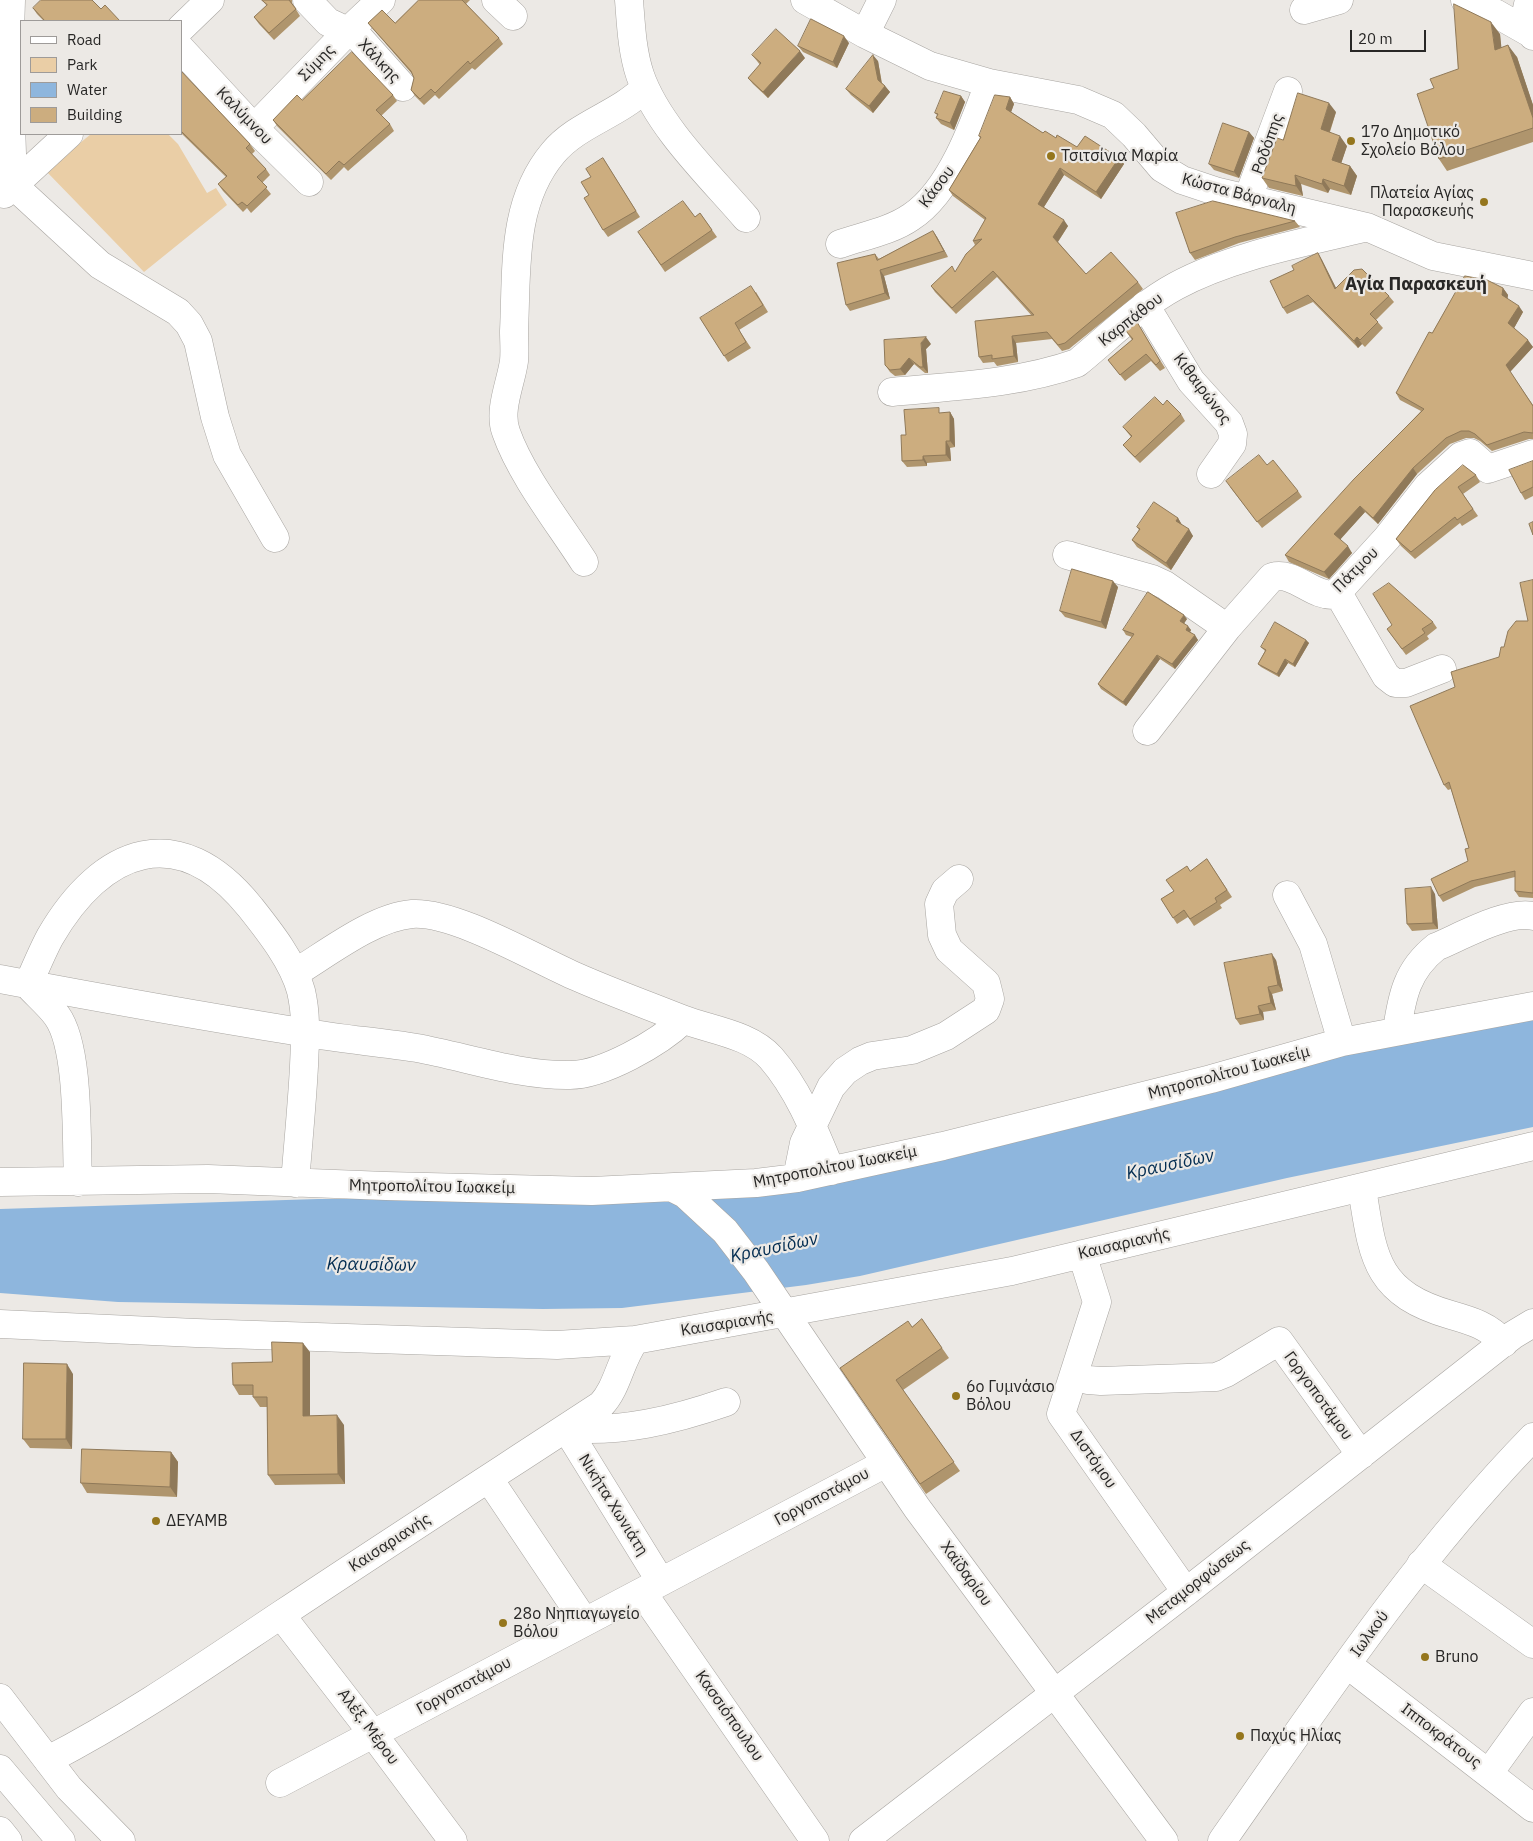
<!DOCTYPE html>
<meta charset="utf-8">
<style>
body{margin:0}
#map{position:relative;width:1533px;height:1841px;overflow:hidden;background:#ece9e5;font-family:"IBM Plex Sans",sans-serif}
canvas{display:block}
.legend{position:absolute;left:20px;top:20px;width:162px;height:115px;box-sizing:border-box;background:#ece9e5;border:1px solid #9e9b99;margin:0;padding:6px 9px;list-style:none;font-size:15px;color:#282726}
.legend li{display:flex;align-items:center;gap:10px;height:25px}
.legend b{width:25px;border:1px solid #9e9b99}
.scale{position:absolute;left:1350px;top:30px;width:76px;height:22px;box-sizing:border-box;border:2px solid #282726;border-top:0;padding-left:6px;font-size:15px;line-height:18px;white-space:nowrap;color:#282726;-webkit-text-stroke:4px #ece9e5;paint-order:stroke}
</style>
<div id="map">
<canvas width="1533" height="1841"></canvas>
<ul class="legend">
<li><b style="height:6px;background:#fff"></b>Road</li>
<li><b style="height:14px;background:#eacea6"></b>Park</li>
<li><b style="height:14px;background:#8eb6dd"></b>Water</li>
<li><b style="height:14px;background:#ccad7f"></b>Building</li>
</ul>
<div class="scale">20 m</div>
</div>
<script>
const g = document.querySelector('canvas').getContext('2d');
g.lineJoin = 'round';
function fillPath(path, color) { g.fillStyle = color; g.fill(path, 'evenodd'); }
function trace(path, color, width, dash) { g.strokeStyle = color; g.lineWidth = width; g.lineCap = dash ? 'butt' : 'round'; g.setLineDash(dash || []); g.stroke(path); }
function drawText(font, color, halo, rows, align = 'center') {
  g.font = font + ' "IBM Plex Sans",sans-serif'; g.lineWidth = 4.5; g.setLineDash([]); g.textBaseline = 'middle'; g.strokeStyle = halo; g.fillStyle = color; for (const [text, x, y, turn = 0] of rows) {
    g.save(); g.translate(x, y); g.rotate((+turn || 0) * Math.PI / 180); g.textAlign = isNaN(turn) ? turn : align; if (halo) g.strokeText(text, 0, 0); g.fillText(text, 0, 0); g.restore();
  }
}
fillPath(new Path2D(`
 M91,134H168L178,144L207,193L216,188L227,205L144,272L46,171Z`), '#eacea6');
fillPath(new Path2D(`
 M1533,1017V1127L1287,1178L860,1276L806,1285L622,1308L543,1309L118,1302L0,1293V1209L318,1199L679,1198L1352,1053Z`), '#8eb6dd');
const minor = new Path2D(`
 M11,0L9,62L13,185L100,265L178,312L189,324L198,341L215,417L227,455L275,538
 M307,0L328,22L354,34L361,40L403,87
 M496,0L513,16
 M629,0C631,25 632,51 640,75C658,127 711,177 746,218
 M805,0L865,34L930,66L989,83L1078,100L1113,115L1134,135L1162,168L1182,180L1215,191L1367,227L1433,256L1533,276
 M1465,0L1495,13L1532,34
 M1529,0L1527,9L1533,36
 M1304,10L1339,0
 M181,28L210,0
 M865,34L882,0
 M181,49L254,128L309,182
 M254,128L347,32L381,0
 M4,194L69,134
 M1248,198L1288,91
 M840,244C863,236 891,231 911,217C950,192 974,125 989,83
 M1145,305L1191,381L1229,423L1233,434L1232,444L1211,474
 M892,392C954,386 1018,384 1077,363C1109,337 1139,306 1176,286C1231,256 1303,243 1364,228
 M1067,555L1152,579L1165,585L1227,628
 M584,562C559,523 521,475 506,432C498,410 511,383 514,361C515,351 514,341 514,331C517,270 511,203 553,153C577,124 618,115 645,88
 M1338,593L1386,676L1395,683H1406L1442,669
 M1147,731L1227,628L1272,577C1295,571 1312,597 1335,595L1387,538L1428,486L1461,456L1470,453L1488,469L1533,454
 M1287,895L1313,944L1342,1042
 M295,973C328,953 374,917 412,914C455,911 535,959 577,977C611,992 647,1005 682,1019C710,1030 750,1034 771,1058C799,1090 815,1132 831,1171
 M0,979C100,998 201,1016 301,1032C340,1039 379,1042 417,1048C466,1057 520,1076 570,1075C603,1075 659,1043 683,1020
 M1397,1030C1402,996 1407,970 1436,947C1460,937 1508,910 1533,916
 M797,1178L804,1143L831,1087L845,1071L860,1061L872,1056L912,1050L946,1036L986,1010L990,999L986,983L949,950L942,935L939,904L945,891L959,879
 M0,1182L208,1179L386,1186L592,1191L756,1183L797,1178L943,1146L1211,1079L1342,1042L1533,1006
 M78,1182C76,1141 80,1048 57,1016C49,1005 37,995 28,985C35,969 42,952 50,937C102,847 179,819 250,907C269,931 293,961 301,991C307,1016 305,1041 304,1066C302,1105 298,1144 295,1183
 M1362,1188C1373,1258 1375,1293 1451,1315C1472,1321 1489,1326 1504,1343
 M675,1189L685,1194L725,1231L756,1271L917,1508L1164,1841
 M1082,1254L1097,1302L1061,1414L1186,1592
 M0,1324L196,1333L557,1345L635,1340
 M1074,1375L1088,1380L1101,1381L1216,1377L1226,1373L1279,1341L1361,1455
 M566,1428L661,1582
 M566,1428C621,1433 674,1420 726,1402
 M489,1479L585,1622
 M1421,1564L1533,1644
 M642,1592L815,1841
 M281,1615L373,1734L453,1841
 M1348,1665L1533,1808
 M48,1760C131,1717 204,1666 282,1614C387,1544 494,1475 601,1405C618,1387 620,1360 635,1340L1012,1271L1533,1146
 M1489,1773L1533,1712
 M280,1783L886,1463
 M0,1831L8,1841
 M863,1841L1186,1592L1513,1335L1533,1323`);
const major = new Path2D(`
 M0,1698L69,1788L121,1841
 M0,1769L61,1841
 M1222,1841C1320,1702 1414,1559 1533,1437`);
trace(minor, '#a8a5a1', 29);
trace(major, '#a8a5a1', 29);
trace(minor, '#fff', 28);
trace(major, '#fff', 28);
fillPath(new Path2D(`
 M262,0H292V3L300,16L274,40L259,24L254,17L267,6Z
 M419,0H470L466,4L499,38L503,44L475,70L472,68L439,99L435,95L424,105L415,96L411,90L414,78L412,74L373,29L368,23H395Z
 M33,8L101,9L120,21H44L37,14Z
 M1500,34L1501,48L1517,57L1533,105V142L1447,171L1439,159L1434,88L1458,69Z
 M849,43L837,68L803,52L798,46Z
 M752,55L805,58L768,98L753,84L748,78L760,65L757,61Z
 M878,61L882,83L885,86L890,92L873,113L851,95L846,89Z
 M181,71L250,144L255,151L252,154L266,169L270,175L262,183L271,194L251,213L247,208L243,212L223,191L218,184L226,177L181,133Z
 M393,95L397,101L381,116L390,124L394,131L348,171L344,167L331,180L277,126L273,120L302,100Z
 M961,96L965,102L954,130L941,124L936,118L937,115L935,113Z
 M1010,97L1014,104L1011,112L1043,133L1077,147L1119,158L1124,164L1101,199L1064,175L1044,207L1068,226L1058,242L1086,274L1138,282L1143,289L1069,349L1062,351L1052,339L1016,343L1018,362L997,366L994,362L983,363L979,357L1032,316L997,277L956,314L935,292L931,286L956,272L975,245L973,241L985,220L953,196L949,190L980,138L979,136Z
 M1336,112L1330,132L1347,146L1341,163L1350,166L1357,176L1351,195L1330,189L1328,193L1301,184L1303,196L1269,188L1262,178L1283,140Z
 M1249,132L1254,138L1239,178L1214,170L1209,164Z
 M603,158L640,217L608,237L603,230L589,195L591,177Z
 M700,213L717,237L665,272L638,232L695,217Z
 M1176,213L1295,221L1300,227L1239,243L1195,260L1190,253Z
 M933,231L937,237L948,257L884,276L890,299L850,311L846,305L875,254L879,259Z
 M1318,253L1322,260L1336,288L1389,296L1394,302L1376,320L1383,328L1365,347L1362,344L1358,348L1313,302L1287,314L1283,308L1294,270Z
 M1503,288L1508,295L1507,299L1523,312L1514,328L1533,347L1510,372L1533,405V439H1529L1492,451L1480,441L1474,438H1466L1450,444L1417,474L1378,524L1365,512L1340,539L1352,553L1329,579L1289,562L1285,555L1421,411L1400,400L1396,393L1432,333Z
 M756,292L768,312L739,330L751,348L728,362L700,318Z
 M1141,329L1165,368L1160,371L1151,361L1125,381L1108,360L1132,340L1126,331Z
 M931,344L926,349L928,373H925L914,364L905,375L895,376L890,372L885,365Z
 M1163,405L1181,414L1185,421L1140,463L1128,451L1123,445L1131,437L1123,427Z
 M950,412L954,419L955,447L950,448L951,461L927,463V466L907,467L902,461L906,435L942,413Z
 M1533,461V496L1525,500L1521,493Z
 M1476,475L1480,482L1463,494L1478,516L1462,526L1460,523L1415,559L1401,546L1396,539L1435,490Z
 M1230,487L1298,491L1302,497L1262,528Z
 M1178,518L1182,525L1193,536L1171,570L1137,547L1132,540L1139,530L1137,527Z
 M1533,580V898L1519,897L1515,891V877L1475,887L1443,902L1439,896L1468,861L1469,848L1451,789L1448,790L1444,785L1455,687L1499,657L1504,647L1528,621Z
 M1118,587L1106,629L1065,617L1060,611Z
 M1187,619L1184,623L1191,630L1190,632L1198,640L1175,669L1160,659L1126,706L1101,689L1098,684L1132,637L1126,635L1123,630Z
 M1433,622L1437,628L1427,636L1429,639L1406,655L1387,629Z
 M1306,640L1309,643L1295,667L1288,663L1279,677L1261,667L1258,664L1265,651L1261,647Z
 M1207,859L1232,897L1220,905L1222,908L1194,926L1188,917L1177,924L1161,899L1174,891L1191,871Z
 M1435,894L1438,929L1412,931L1407,924Z
 M1276,960L1283,991L1272,994L1276,1010L1263,1012L1264,1020L1240,1025L1236,1019Z
 M922,1319L949,1358L903,1390L960,1471L926,1494L840,1368L912,1327Z
 M310,1352V1416L344,1425L345,1484L275,1485L268,1475L267,1407H260L253,1397V1395H239L233,1385L272,1362Z
 M73,1374L72,1449L30,1448L23,1439Z
 M171,1452L178,1462L177,1497L87,1493L81,1483Z`), '#af956d');
fillPath(new Path2D(`
 M1491,22L1500,34L1503,62L1495,50Z
 M844,36L849,43L837,68L833,62Z
 M1508,45L1517,57L1533,105V118Z
 M800,51L805,58L768,98L763,92Z
 M873,55L878,61L882,86L878,80Z
 M885,86L890,92L873,113L869,106Z
 M961,96L965,102L954,130L950,123Z
 M1010,97L1014,104L1010,115L1006,109Z
 M1329,103L1336,112L1327,139L1321,129Z
 M1249,132L1254,138L1239,178L1234,172Z
 M1340,136L1347,146L1339,170L1332,160Z
 M1119,158L1124,164L1101,199L1096,192Z
 M1350,166L1357,176L1351,195L1344,186Z
 M1060,168L1064,175L1042,210L1038,204Z
 M1295,175L1301,184L1303,196L1296,186Z
 M1323,179L1330,189L1328,193L1322,184Z
 M1064,220L1068,226L1057,243L1053,237Z
 M933,231L937,237L948,257L944,251Z
 M1318,253L1322,260L1340,296L1335,289Z
 M880,270L884,276L890,299L885,293Z
 M1503,288L1508,295L1507,302L1502,295Z
 M1519,306L1523,312L1513,330L1508,323Z
 M1012,336L1016,343L1018,362L1014,356Z
 M926,337L931,344L926,349L928,373L923,367L921,343Z
 M1357,337L1362,344L1358,348L1354,341Z
 M1528,340L1533,347L1510,372L1506,365Z
 M909,358L914,364L905,375L900,369Z
 M950,412L954,419L955,447L950,441Z
 M946,441L950,448L951,461L946,455Z
 M923,456L927,463V466L923,460Z
 M1413,468L1417,474L1378,524L1373,518Z
 M1360,506L1365,512L1339,541L1334,534Z
 M1178,518L1182,525L1180,528L1176,521Z
 M1189,529L1193,536L1171,570L1166,563Z
 M1348,546L1352,553L1329,579L1324,572Z
 M1113,581L1118,587L1106,629L1101,622Z
 M1184,615L1187,619L1183,625L1180,621Z
 M1188,626L1191,630L1189,634L1186,630Z
 M1195,635L1198,640L1175,669L1172,664Z
 M1306,640L1309,643L1295,667L1293,664Z
 M1157,655L1160,659L1126,706L1123,702Z
 M1285,659L1288,663L1279,677L1277,674Z
 M1431,887L1435,894L1438,929L1433,923Z
 M1272,954L1276,960L1283,991L1278,985Z
 M1268,987L1272,994L1276,1010L1271,1003Z
 M1258,1006L1263,1012L1264,1020L1260,1014Z
 M303,1343L310,1352V1426L303,1416Z
 M67,1364L73,1374L72,1449L66,1439Z
 M337,1415L344,1425L345,1484L338,1474Z
 M171,1452L178,1462L177,1497L170,1487Z`), '#8f7959');
const building = new Path2D(`
 M41,0H92L101,9L105,5L120,21H45L33,8Z
 M262,0H289L296,9L269,33L254,17L267,5Z
 M419,0H462L499,38L470,64L468,61L435,93L431,89L420,99L411,90L414,78L411,71L368,23L382,10L395,23Z
 M1454,4L1491,22L1495,50L1508,45L1533,118V128L1439,159L1417,94L1434,88L1430,79L1458,69Z
 M811,19L844,36L833,62L798,46Z
 M776,29L800,51L763,92L748,78L761,63L752,55Z
 M352,52L393,95L376,110L390,124L344,165L339,161L326,174L273,120L297,95L302,100Z
 M873,55L878,80L885,86L869,106L846,89Z
 M181,71L250,144L246,148L266,169L257,177L267,187L247,206L242,202L238,205L218,184L227,176L181,131Z
 M944,91L961,96L950,123L936,118L938,114L935,113Z
 M1298,93L1329,103L1321,129L1340,136L1332,160L1350,166L1344,186L1323,179L1322,184L1295,175L1296,186L1262,178L1277,138L1283,140Z
 M995,95L1010,97L1006,109L1043,133L1045,131L1056,138L1057,135L1077,147L1085,136L1119,158L1096,192L1060,168L1038,204L1064,220L1053,237L1086,274L1111,252L1138,282L1065,343L1058,345L1047,332L1012,336L1014,356L992,359V355L979,357L975,321L1034,315L993,271L952,308L931,286L952,266L955,272L966,254L982,239L973,241L986,218L949,190L981,137L979,136Z
 M1223,123L1249,132L1234,172L1209,164Z
 M603,158L636,211L603,230L584,198L589,195L581,182L591,177L586,169Z
 M683,201L695,217L700,213L712,230L661,265L638,232Z
 M1213,201L1295,221L1235,237L1190,253L1176,213Z
 M933,231L944,251L880,270L885,293L846,305L837,263L875,254L877,260Z
 M1318,253L1335,289L1354,270L1362,269L1389,296L1370,314L1378,322L1360,340L1357,337L1354,341L1308,295L1283,308L1270,281L1294,270L1292,266Z
 M1465,276L1487,280L1503,288L1502,295L1519,306L1508,323L1528,340L1506,365L1533,406V433L1524,432L1487,445L1475,434L1469,431H1461L1446,438L1413,468L1373,518L1360,506L1334,534L1348,546L1324,572L1285,555L1354,479L1424,409L1396,393L1429,332L1432,333Z
 M751,286L763,305L735,323L746,342L724,356L700,318Z
 M1137,322L1160,361L1156,365L1146,354L1120,375L1108,360L1133,339L1126,331Z
 M926,337L921,343L923,367H920L909,358L900,369L890,370L885,365L884,340Z
 M1155,397L1163,405L1167,400L1181,414L1135,457L1123,445L1132,436L1123,427Z
 M939,408V413L950,412V441H946V455L923,456V460L902,461L901,435H906L904,410Z
 M1259,455L1267,465L1273,460L1298,491L1257,522L1226,481Z
 M1533,461V487L1521,493L1509,470Z
 M1463,465L1476,475L1458,487L1473,509L1457,520L1455,517L1411,552L1396,539L1435,490Z
 M1154,502L1178,518L1176,521L1189,529L1166,563L1132,540L1140,529L1137,527Z
 M1533,522V535L1529,524Z
 M1072,569L1113,581L1101,622L1060,611Z
 M1533,580V893L1515,891V871L1471,881L1439,896L1431,879L1468,861L1465,849L1469,848L1449,782L1444,785L1410,706L1455,687L1451,672L1499,657L1501,647H1504L1508,631L1516,621H1528L1520,583Z
 M1389,583L1433,622L1422,629L1425,633L1402,649L1387,629L1392,625L1373,594Z
 M1148,592L1184,615L1180,621L1188,626L1186,630L1195,635L1172,664L1157,655L1123,702L1098,684L1134,634L1123,630Z
 M1275,622L1306,640L1293,664L1285,659L1277,674L1258,664L1266,650L1261,647Z
 M1207,859L1227,890L1215,898L1217,902L1190,919L1184,910L1173,918L1161,899L1174,891L1166,880L1187,866L1190,871Z
 M1431,887L1433,923L1407,924L1405,889Z
 M1272,954L1278,985L1268,987L1271,1003L1258,1006L1260,1014L1236,1019L1224,963Z
 M922,1319L942,1348L896,1380L954,1462L920,1484L840,1368L908,1321L912,1327Z
 M272,1342L303,1343V1416L337,1415L338,1474L268,1475L267,1397H253V1385H233L232,1363L272,1362Z
 M24,1363L67,1364L66,1439H23Z
 M82,1449L171,1452L170,1487L81,1483Z`);
fillPath(building, '#ccad7f');
trace(building, '#8f7959', 1);
for (const [x, y, r, color] of [
 [1351,141,5,"#95761d"],
 [1051,156,5,"#95761d"],
 [1484,202,5,"#95761d"],
 [956,1396,5,"#95761d"],
 [156,1521,5,"#95761d"],
 [503,1623,5,"#95761d"],
 [1425,1657,5,"#95761d"],
 [1240,1736,5,"#95761d"]
]) { const dot = new Path2D(); dot.arc(x, y, r, 0, 2 * Math.PI); g.fillStyle = color; g.fill(dot); trace(dot, '#ece9e5', 2); }
drawText('16px', '#282726', '#ece9e5', [
 ["Χάλκης",379,61,47],
 ["Σύμης",317,63,-46],
 ["Καλύμνου",244,116,46],
 ["Ροδόπης",1268,144,-70],
 ["Κάσου",937,187,-53],
 ["Κώστα Βάρναλη",1239,194,15],
 ["Καρπάθου",1131,320,-38],
 ["Κιθαιρώνος",1202,389,53],
 ["Πάτμου",1356,570,-45],
 ["Μητροπολίτου Ιωακείμ",1229,1073,-15],
 ["Μητροπολίτου Ιωακείμ",835,1167,-11],
 ["Μητροπολίτου Ιωακείμ",432,1187,1],
 ["Καισαριανής",1124,1244,-13],
 ["Καισαριανής",727,1324,-9],
 ["Γοργοποτάμου",1318,1396,54],
 ["Διστόμου",1093,1459,55],
 ["Γοργοποτάμου",822,1497,-28],
 ["Νικήτα Χωνιάτη",613,1505,58],
 ["Καισαριανής",390,1543,-33],
 ["Χαϊδαρίου",966,1574,54],
 ["Μεταμορφώσεως",1198,1582,-38],
 ["Ιωλκού",1370,1634,-54],
 ["Γοργοποτάμου",464,1686,-28],
 ["Κασσιόπουλου",729,1716,55],
 ["Αλέξ. Μέρου",368,1727,53],
 ["Ιπποκράτους",1441,1736,37]
]);
drawText('16px', '#282726', '#ece9e5', [
 ["17ο Δημοτικό",1361,132],
 ["Σχολείο Βόλου",1361,150],
 ["Τσιτσίνια Μαρία",1061,156],
 ["Πλατεία Αγίας",1474,193,"right"],
 ["Παρασκευής",1474,211,"right"],
 ["6ο Γυμνάσιο",966,1387],
 ["Βόλου",966,1405],
 ["ΔΕΥΑΜΒ",166,1521],
 ["28ο Νηπιαγωγείο",513,1614],
 ["Βόλου",513,1632],
 ["Bruno",1435,1657],
 ["Παχύς Ηλίας",1250,1736]
], 'left');
drawText('bold 18px', '#282726', '#ece9e5', [
 ["Αγία Παρασκευή",1416,285]
]);
drawText('italic 18px', '#002b50', '#ece9e5', [
 ["Κραυσίδων",1170,1165,-12],
 ["Κραυσίδων",774,1248,-12],
 ["Κραυσίδων",371,1265,1]
]);
</script>
